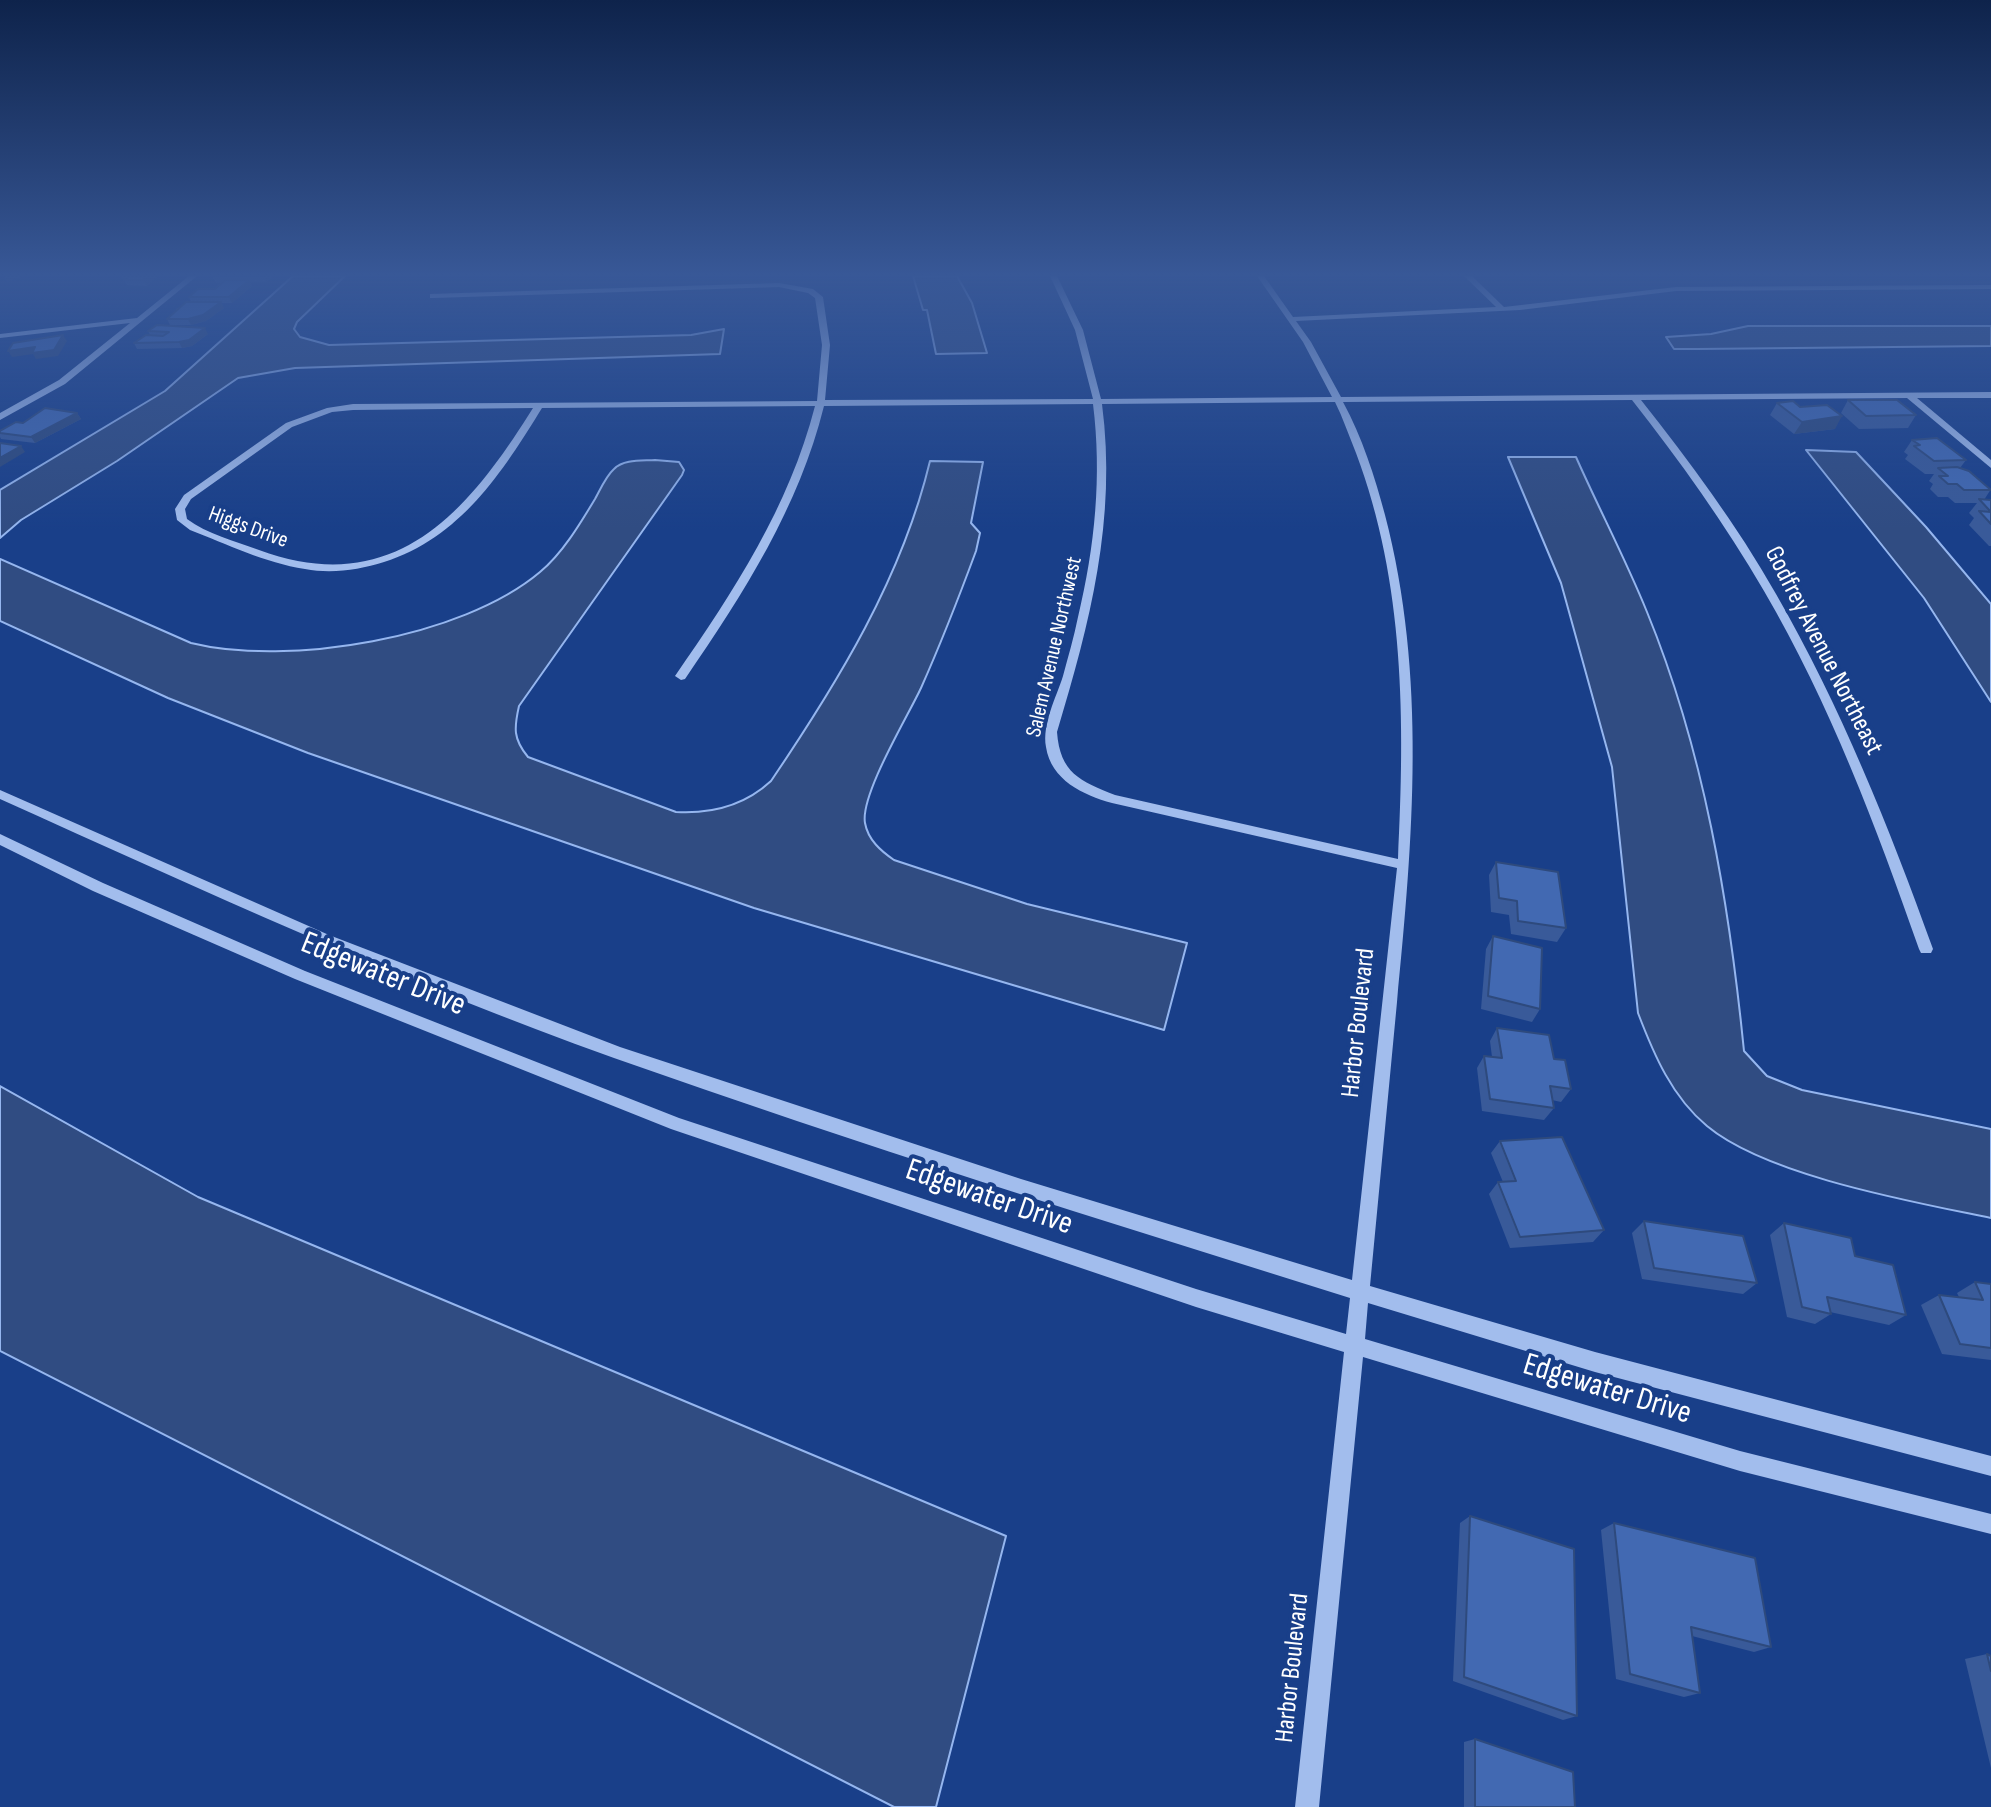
<!DOCTYPE html>
<style>
body{margin:0}
canvas{display:block;background:#193f89}
</style>
<canvas width="1991" height="1807"></canvas>
<script>
const g = document.querySelector('canvas').getContext('2d');
g.lineJoin = 'round';
function fillPath(path, color) { g.fillStyle = color; g.fill(path, 'evenodd'); }
function trace(path, color, width, dash) { g.strokeStyle = color; g.lineWidth = width; g.lineCap = dash ? 'butt' : 'round'; g.setLineDash(dash || []); g.stroke(path); }
function drawText(font, color, halo, rows, align = 'center') {
  g.font = font + ' "Sofia Sans Condensed",sans-serif'; g.lineWidth = 8; g.setLineDash([]); g.textBaseline = 'middle'; g.strokeStyle = halo; g.fillStyle = color; for (const [text, x, y, turn = 0] of rows) {
    g.save(); g.translate(x, y); g.rotate((+turn || 0) * Math.PI / 180); g.textAlign = isNaN(turn) ? turn : align; if (halo) g.strokeText(text, 0, 0); g.fillText(text, 0, 0); g.restore();
  }
}
const water = new Path2D(`
 M293,276H345L297,322L294,329L300,337L329,345L691,335L724,329L720,354L295,368L238,378L117,461L21,520L0,538V490L165,391Z
 M913,276H957L972,303L987,353L936,354L927,310H923Z
 M1748,326H1991V346L1697,349H1674L1666,337L1711,334Z
 M1806,450L1856,452L1926,527L1991,604V702L1924,598Z
 M1508,457H1576C1599,509 1626,560 1647,612C1704,751 1729,902 1744,1051L1767,1076L1802,1090L1991,1129V1218C1914,1202 1767,1176 1707,1126C1672,1097 1654,1055 1638,1013L1612,767L1561,583Z
 M655,460L679,462L684,470L682,475L519,706C514,728 513,739 528,757L676,812C712,814 744,806 771,781C838,682 902,578 930,461L983,462L971,523L980,533L976,551C959,597 941,643 921,688C908,716 860,795 865,823C868,840 881,851 894,860L1027,904L1187,943L1164,1030L754,908L308,753L168,698L0,621V559L191,643C288,667 462,638 540,572C562,554 580,524 595,499C600,490 606,476 614,469C624,459 642,461 655,460Z
 M0,1086L198,1197L1006,1536L936,1807H894L0,1351Z`);
fillPath(water, '#304c82');
trace(water, '#95b6ef', 2);
fillPath(new Path2D(`
 M189,276H197L65,384L0,420V413L59,380L130,323L0,338V334L137,318Z
 M1050,276H1057L1083,330L1101,399L1332,397L1303,342L1257,276H1264L1293,317L1496,307L1464,276H1472L1504,307L1676,287L1991,285V289L1676,291L1520,310L1296,321L1311,342L1341,397L1991,392V398H1917L1991,460V468L1907,398L1641,400C1690,462 1737,525 1776,594C1841,707 1889,827 1933,949L1931,953H1921L1919,949C1876,826 1830,704 1764,591C1725,524 1680,461 1632,400L1343,402C1362,437 1375,477 1385,515C1427,676 1413,839 1397,1002C1388,1097 1379,1191 1370,1286L1595,1352L1991,1456V1476L1595,1372L1368,1303L1365,1339L1740,1451L1991,1514V1534L1740,1471L1363,1357L1319,1807H1295L1344,1352L1196,1307L671,1129L295,979L93,891L0,845V834L103,883L305,971L679,1118L1196,1289L1346,1334L1350,1298C1104,1221 857,1144 614,1058C404,983 202,890 0,799V790L329,935L620,1047L1021,1179L1352,1280L1397,868L1112,803C1083,795 1051,780 1046,747C1042,724 1056,698 1063,676C1068,657 1074,637 1078,617C1095,546 1102,476 1093,404L824,406C799,507 744,593 685,679L681,680L675,676C734,591 789,507 815,406L542,408C502,473 460,538 384,562C359,570 331,574 305,569C265,563 227,544 190,530L177,520L175,509L184,495L286,423L327,408L353,404L817,401L822,345L815,298L808,293L779,287L433,298H430V294L779,283L813,289L823,297L830,345L825,400L1093,399L1075,330ZM1335,402C1343,418 1349,436 1356,453C1405,583 1405,722 1398,859L1115,795C1080,781 1060,773 1057,732C1090,623 1117,519 1102,404ZM533,408C468,512 395,600 259,550C235,541 207,534 187,519L185,509L191,499L292,427L332,412L353,410Z`), '#a2bded');
fillPath(new Path2D(`
 M158,276L147,286L127,285L122,277Z
 M213,277H272L266,282H250L252,286L232,303H221L224,308L206,321L191,325H170L167,319L176,311V309L191,302L189,297L215,289L222,283H216Z
 M148,331L208,334L192,346L182,348L137,349L134,343L150,335Z
 M1848,400L1916,415L1908,428L1859,429L1841,413Z
 M1777,403L1800,407L1835,429L1794,434L1770,415Z
 M77,413L81,419L35,443L1,439L0,437V431L23,423Z
 M1912,440L1966,460L1960,468L1991,489L1984,500H1991V546H1989L1969,525L1974,518L1969,513L1977,503H1955L1948,497H1938L1930,489L1933,484L1929,481L1934,474H1925L1905,459L1908,455L1904,452Z
 M1496,862L1566,928L1557,942L1511,934L1509,915L1491,912L1489,875Z
 M1493,936L1540,1009L1532,1022L1481,1009L1486,949Z
 M1497,1028L1554,1059L1571,1089L1561,1102L1552,1100L1554,1108L1544,1120L1482,1111L1477,1068L1484,1056L1492,1057L1490,1041Z
 M1500,1141L1604,1230L1593,1242L1510,1248L1489,1194L1498,1182H1503L1491,1153Z
 M1644,1221L1757,1283L1743,1294L1642,1279L1632,1233Z
 M1784,1223L1855,1256L1906,1315L1889,1325L1830,1312L1831,1314L1815,1324L1787,1317L1770,1235Z
 M1975,1282L1991,1284V1360L1942,1354L1921,1305L1939,1295L1959,1297L1957,1293Z
 M1470,1516L1577,1716L1563,1720L1453,1681L1460,1523Z
 M1614,1523L1771,1647L1754,1652L1692,1636L1700,1693L1684,1697L1616,1679L1601,1530Z
 M1987,1654L1991,1656V1768L1965,1659Z
 M1475,1739L1575,1807H1464V1742Z`), '#395a99');
fillPath(new Path2D(`
 M4,276H24L7,282Z
 M148,276H158L147,286L143,280Z
 M264,276H272L266,282Z
 M249,280L252,286L232,303L229,297Z
 M221,302L224,308L206,321L191,325L188,319Z
 M205,328L208,334L192,346L182,348L179,342Z
 M63,335L67,341L58,356L36,359L33,354L12,357L8,351L35,347Z
 M77,413L81,419L35,443L31,437Z
 M1842,416L1835,429L1794,434L1802,422Z
 M21,446L25,452L0,467V458Z`), '#2e4a7d');
const building = new Path2D(`
 M148,276L143,280H124L128,277H122Z
 M225,280H249L229,297H189L198,289H215Z
 M186,302H221L203,315L188,319H167Z
 M157,325L205,328L189,340L179,342L134,343L146,335L163,336L169,332L148,331Z
 M63,335L54,350L32,353L35,347L8,351L13,343Z
 M1848,400H1897L1916,415L1866,416Z
 M1793,401L1800,407L1827,405L1842,416L1802,422L1777,403Z
 M45,408L77,413L31,437L0,433V431L16,422L23,423Z
 M1937,438L1966,460L1934,461L1914,446L1920,445L1912,440Z
 M0,443L21,446L0,458Z
 M1957,467L1969,471L1991,490H1964L1957,484H1948L1939,476H1948L1938,468Z
 M1979,499L1991,500V512Z
 M1979,511L1991,512V524Z
 M1496,862L1558,872L1566,928L1518,921L1517,901L1499,898Z
 M1493,936L1542,948L1540,1009L1488,996Z
 M1497,1028L1549,1035L1554,1059L1565,1060L1571,1089L1550,1086L1554,1108L1490,1099L1484,1056L1502,1058Z
 M1562,1137L1604,1230L1520,1237L1498,1182L1516,1181L1500,1141Z
 M1644,1221L1743,1236L1757,1283L1654,1268Z
 M1784,1223L1851,1238L1855,1256L1893,1265L1906,1315L1827,1297L1831,1314L1802,1307Z
 M1975,1282L1991,1284V1348L1960,1344L1939,1295L1983,1300Z
 M1470,1516L1574,1549L1577,1716L1464,1677Z
 M1614,1523L1755,1558L1771,1647L1691,1627L1700,1693L1630,1674Z
 M1987,1654L1991,1656V1671Z
 M1475,1739L1573,1772L1575,1807H1475Z`);
fillPath(building, '#4269b2');
trace(building, '#2e4a7d', 2);
const sky = g.createLinearGradient(0, 0, 0, 529);
sky.addColorStop(0, '#0e234b');
sky.addColorStop(0.52, '#385897');
sky.addColorStop(1, '#38589700');
g.fillStyle = sky;
g.fillRect(0, 0, 1991, 529);
drawText('22px', '#fff', '#193f89', [
 ["Higgs Drive",248,528,20],
 ["Salem Avenue Northwest",1055,647,-77]
]);
drawText('26px', '#fff', '#193f89', [
 ["Godfrey Avenue Northeast",1823,651,63],
 ["Harbor Boulevard",1359,1023,-84],
 ["Harbor Boulevard",1293,1668,-84]
]);
drawText('32px', '#fff', '#193f89', [
 ["Edgewater Drive",383,975,22],
 ["Edgewater Drive",989,1198,19],
 ["Edgewater Drive",1607,1390,17]
]);
</script>
